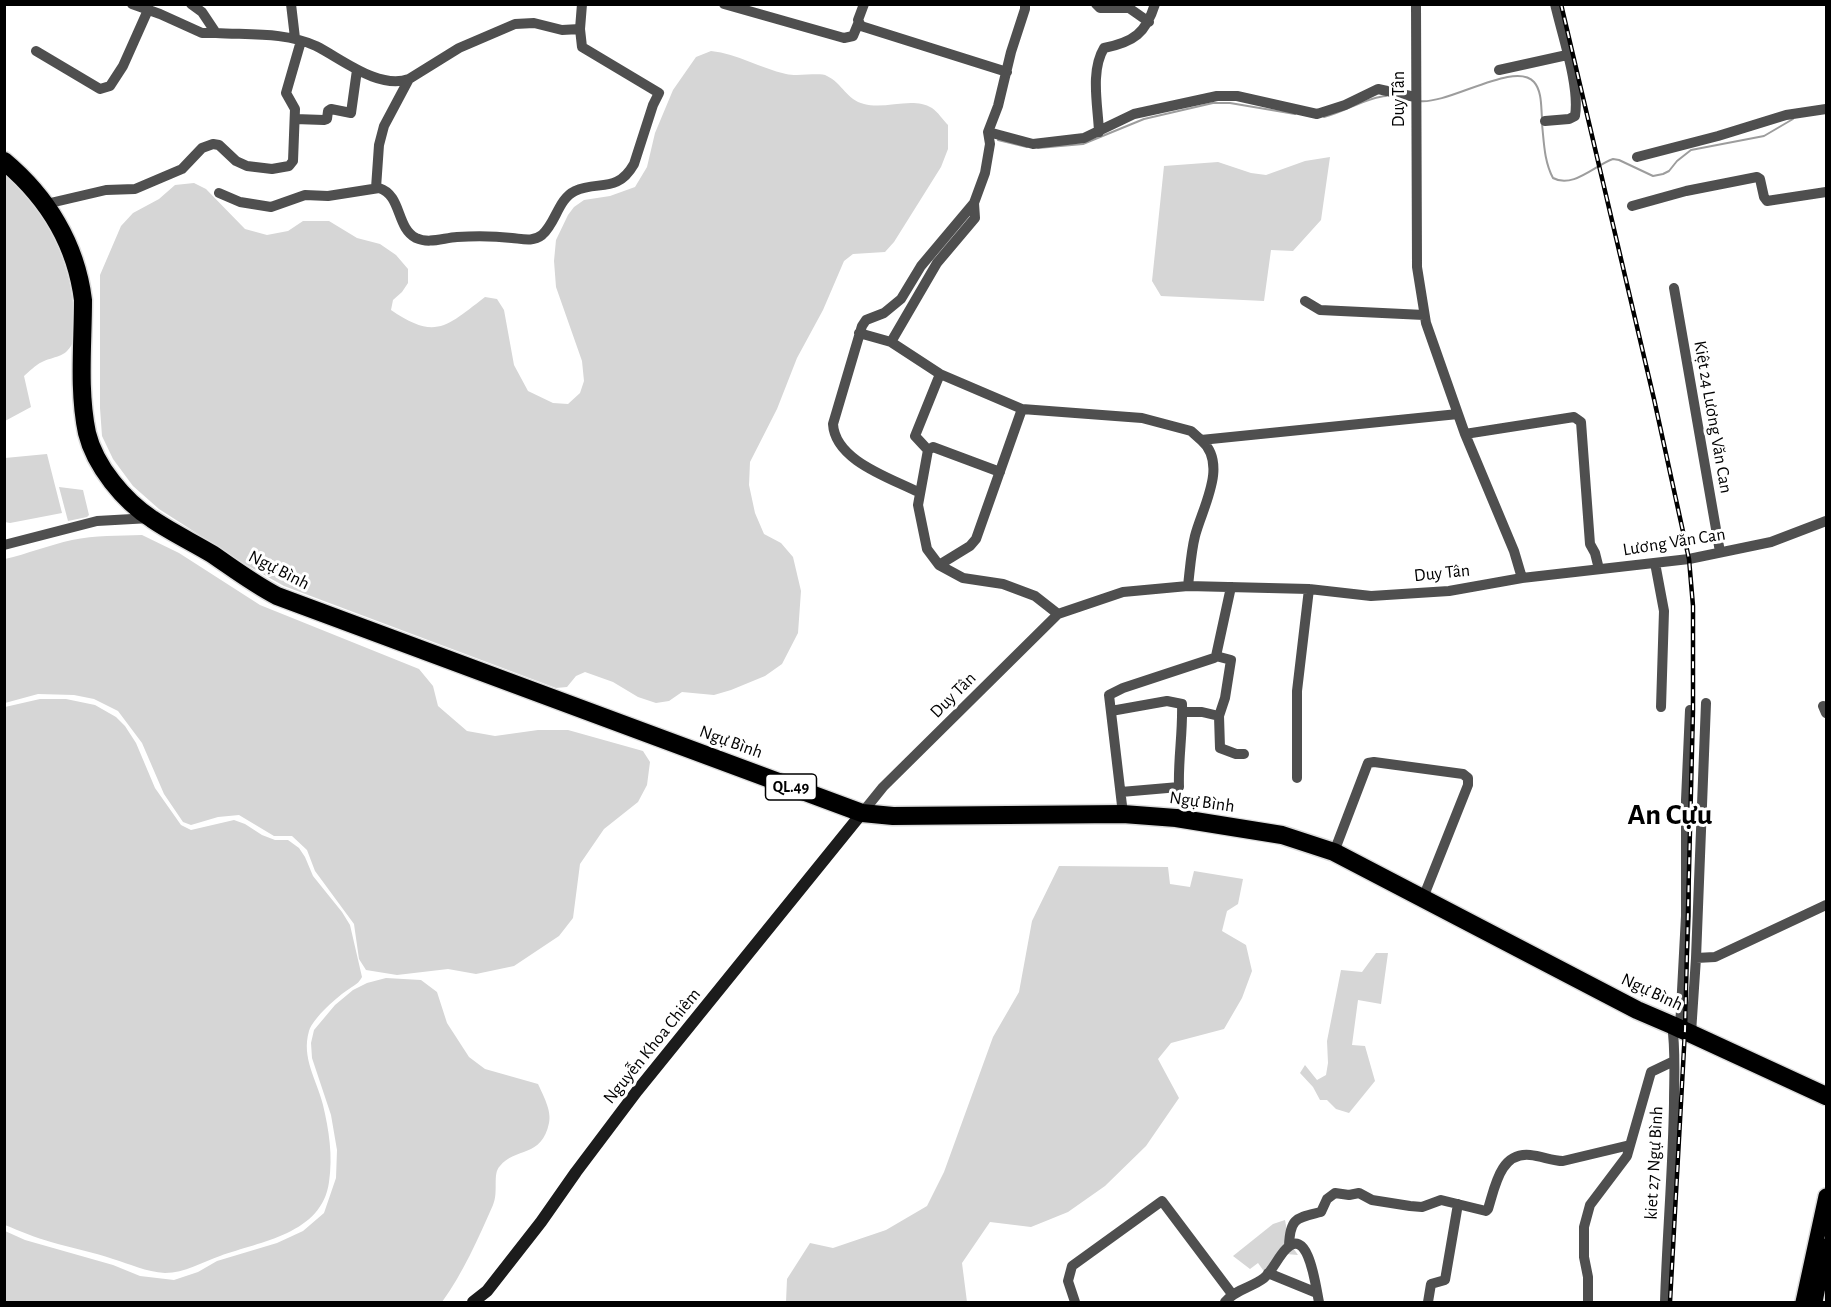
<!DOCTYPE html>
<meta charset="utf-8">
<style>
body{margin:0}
#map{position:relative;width:1831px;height:1307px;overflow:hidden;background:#fff;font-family:"Alegreya Sans",sans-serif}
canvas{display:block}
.frame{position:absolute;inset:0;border:6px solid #000;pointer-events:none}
</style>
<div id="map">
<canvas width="1831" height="1307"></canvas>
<div class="frame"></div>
</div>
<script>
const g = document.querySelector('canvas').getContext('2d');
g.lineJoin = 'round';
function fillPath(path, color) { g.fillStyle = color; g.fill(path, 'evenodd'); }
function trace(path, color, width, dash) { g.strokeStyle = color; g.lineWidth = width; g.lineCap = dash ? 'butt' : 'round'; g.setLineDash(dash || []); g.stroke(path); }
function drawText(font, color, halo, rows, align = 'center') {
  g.font = font + ' "Alegreya Sans",sans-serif'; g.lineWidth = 6; g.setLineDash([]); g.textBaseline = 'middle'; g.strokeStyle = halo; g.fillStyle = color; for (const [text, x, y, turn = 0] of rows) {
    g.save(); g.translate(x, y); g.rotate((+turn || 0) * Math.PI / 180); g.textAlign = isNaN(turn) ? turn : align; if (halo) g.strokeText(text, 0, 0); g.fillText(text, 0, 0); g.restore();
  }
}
fillPath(new Path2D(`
 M711,51C738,54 760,68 786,74C798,77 820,72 827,76C842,83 847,100 864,104C886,110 912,96 932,108C938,112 943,120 948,125V149L941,167L894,242L885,252L853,254L844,261L823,310L797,358L777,409L750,462L749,485L755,513L764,534L781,543L793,557L801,591L798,633L782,664L765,676L731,690L714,695L682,692L669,701L656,703L638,697L613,682L585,672L576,676L567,687L556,688L284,586L243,563L159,509L133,486L113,459L102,436L100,408V275L121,226L133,213L159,199L175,185L194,183L206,189L245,229L267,235L288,231L303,221H329L357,238L380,244L396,255L408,269V283L402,292L393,300L391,310C436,341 447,326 485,297L497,299L504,310L514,365L528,391L553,403L568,404L580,393L584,381L582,361L556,287L554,261L556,240L568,215L574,207L584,200L610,196L635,187L647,167L655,133L673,90L696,57Z
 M1330,157L1321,220L1293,251L1271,250L1264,301L1161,296L1152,281L1164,166L1218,162L1251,173L1266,175L1305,161Z
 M5,172C45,211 70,257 74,312C75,321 76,336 72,344C65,358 54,356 42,362C35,365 29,372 24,376L31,407L5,421Z
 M47,454L62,513L10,523L5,522V458Z
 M59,487L83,490L89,515L87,517L68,521Z
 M142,535L179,553L260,605L419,669L433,686L438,706L467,731L495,736L538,730H568L643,751L650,762L647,785L638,802L604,829L580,864L573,918L559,936L514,966L476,974L448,969L397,975L366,970L359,959L354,924L315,871L307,850L292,836H274L239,815L218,817L191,825L183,822L164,794L142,743L118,711L94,699L74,695L38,694L5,703V559C27,554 49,545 72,540C95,535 119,536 142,535Z
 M40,699H66L95,705L116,717L125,726L136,743L155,788L181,825L191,830L234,820L245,824L262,835L275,840H288L299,848L305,857L313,876L342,912L350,925L362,977C359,983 355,985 349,989C338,996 313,1018 309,1031C301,1058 317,1080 323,1105C329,1130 333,1156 329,1182C322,1234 261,1241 220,1256C202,1262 185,1273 165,1273C146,1272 130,1264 113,1259C93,1252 72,1248 51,1242C36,1238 20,1231 5,1225V707Z
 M1059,866L1168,867L1170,884L1190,887L1194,871L1243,879L1238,904L1227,911L1222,931L1246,945L1252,971L1242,998L1224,1029L1171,1043L1158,1059L1179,1098L1146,1146L1105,1186L1068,1212L1031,1227L990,1222L962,1263L967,1302H786L787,1279L810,1243L833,1248L886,1230L927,1206L944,1172L993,1037L1019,992L1032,921Z
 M1376,953H1388L1381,1004L1358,1000L1352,1045L1365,1046L1375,1081L1349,1113L1336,1109L1327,1100H1320L1313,1087L1300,1073L1305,1065L1317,1080L1326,1075L1328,1063L1327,1041L1341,970L1362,972Z
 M386,978L421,980L437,992L447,1023L469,1057L485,1069L538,1084C543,1095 552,1111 549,1123C542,1158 515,1147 500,1166C492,1174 499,1191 493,1205C478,1239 463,1273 442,1302H5V1231L25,1240L113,1265L140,1276L174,1280L198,1272L217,1261L277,1243L303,1231L324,1213L336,1178L337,1150L331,1115L312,1058L311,1043L314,1030L335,1005L353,990L367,983Z
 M1285,1220L1289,1242L1298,1255L1286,1254L1275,1266L1263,1270L1258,1263L1250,1269L1233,1256L1273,1224Z`), '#d6d6d6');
trace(new Path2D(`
 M1419,101C1449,105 1515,60 1534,82C1542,91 1541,107 1542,118
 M1324,117C1345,112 1367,97 1386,96
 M1542,124C1544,142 1544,161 1553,178C1573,189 1595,165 1613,159L1619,160L1653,176L1663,174L1669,171L1677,161L1691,150L1764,136L1793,119
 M998,140L1027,147
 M1038,148L1083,144L1144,119L1213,103H1230L1295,114`), '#9d9d9d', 2);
const primary = new Path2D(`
 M1803,1302L1826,1196
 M1815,1302L1826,1246`);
const highway = new Path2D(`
 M4,161C47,197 76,244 83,300C83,344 78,390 87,433C95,466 124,501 152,519C171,532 192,542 212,554C234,569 254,584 277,596L862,813L893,816L1123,814L1176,818L1282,835L1334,852L1637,1010L1672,1025L1826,1096`);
trace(primary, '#dbdbdb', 18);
trace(highway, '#dbdbdb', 21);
trace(new Path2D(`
 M132,4L160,14L202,33H216
 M191,4L202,12L216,33C249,35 286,32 316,46C342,59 379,90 409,79L459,48L515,24L534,23L562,30L580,29
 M291,4L295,38
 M724,4L844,38L853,36L858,24
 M864,4L858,20L861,26L1007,72
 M1096,4L1100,8H1129L1149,22
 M1416,4L1417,267L1426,323L1465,434L1514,551L1522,578
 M36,51L100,89L110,86L123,66L148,10
 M1499,70L1567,55
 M295,119L324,120L327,119L328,111L331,109L351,113L357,70
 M1545,121L1569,119L1575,116C1580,86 1562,35 1555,4
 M1099,132C1098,106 1090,71 1104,48C1134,42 1146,33 1155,4
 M992,133L1033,144L1084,138L1134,114L1217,96H1237L1317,114L1345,105L1378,89L1415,97
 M1637,157L1718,136L1786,115L1826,109
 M376,188L379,145L384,126L409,79
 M219,193L240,202L271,207L305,195L328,196L379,188C402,195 396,228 416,238C429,244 443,238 457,237C474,236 494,236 512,238C523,239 533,242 542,235C556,223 558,199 575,191C598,180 617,194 634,164L653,105L659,93L582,47L580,29L582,4
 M46,204L106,190L135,189L182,169L202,148L213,144L219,145L236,161L247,166L272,169L289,166L293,161L295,109L286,93L301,41
 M1632,206L1686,191L1757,177L1760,179L1764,197L1767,201L1826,192
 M1674,288L1720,552
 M1305,301L1320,310L1424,315
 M859,333L891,342L940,374L1022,409L1142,418L1191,431L1201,440L1458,414
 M891,342L937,263L975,218L974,203
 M1465,434L1574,417L1581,422L1590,544L1595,553L1599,569
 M928,450L915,436L940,374
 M1000,472L933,447L928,450L918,505L927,549L939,565L963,578L1003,584L1035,596L1058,614
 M920,493C891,478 835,461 833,424L862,326L866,320L884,313L901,299L921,266L974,203L985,173L990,144L988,132L998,106L1011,52L1025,9V4
 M4,545L97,521L150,518
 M1655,563L1664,611L1661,707
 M939,565L970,546L976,539L1022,409
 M1188,586C1190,569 1191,552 1195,536C1202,508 1229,464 1201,440
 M1216,656L1231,660L1225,698L1219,716L1220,748L1236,754H1244
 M1706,703L1696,958L1715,957L1826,905
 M1823,706L1826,713
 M1111,711L1167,701L1182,704C1183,732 1178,759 1179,787L1121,792
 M1182,712H1202L1219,716
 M1297,778V691L1309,589
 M862,813L883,787L1058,614L1123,592L1188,586L1309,589L1371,596L1449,591L1522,578L1689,559L1771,542L1826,521
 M1123,814L1109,695L1123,688L1214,658L1216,656L1231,587
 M1334,852L1368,763L1374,762L1463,774L1468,778V785L1423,898
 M1680,1028L1686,916V800L1690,710
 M1691,1033L1696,958
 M1289,1246C1290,1217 1297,1218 1321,1212L1327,1199L1335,1193L1349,1195L1359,1193L1372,1200L1410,1206L1422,1207L1441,1200L1486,1211L1488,1209C1495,1187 1500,1152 1530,1155C1542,1156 1552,1161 1563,1161L1630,1145
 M1268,1273L1317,1293
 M1075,1302L1068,1281L1072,1266L1162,1201L1232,1294
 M1225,1302C1236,1289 1251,1288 1264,1278C1273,1270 1278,1257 1286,1249C1309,1225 1316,1289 1319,1302
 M1428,1302L1431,1284L1445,1280L1458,1204
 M1588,1302V1277L1584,1257V1227L1590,1205L1627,1156L1651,1072L1674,1061
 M1665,1302C1667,1236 1673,1170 1674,1103C1674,1077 1676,1051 1672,1025`), '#4f4f4f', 10);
trace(new Path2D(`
 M473,1302L487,1291L541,1222L576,1172L637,1091L862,813`), '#1c1c1c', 12);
trace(primary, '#000', 15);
trace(highway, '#000', 18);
const rail = new Path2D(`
 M1561,4L1654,399L1689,559L1693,606V710L1685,1030L1670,1302`);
trace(rail, '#000', 4.5);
trace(rail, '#fff', 2, [7]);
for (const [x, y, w] of [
 [791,787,51]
]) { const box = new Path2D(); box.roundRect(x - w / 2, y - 13, w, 26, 4.5); g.fillStyle = '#fff'; g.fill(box); trace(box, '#000', 1.5); }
drawText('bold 16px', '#000', null, [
 ["QL.49",791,787]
]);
drawText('18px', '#000', '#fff', [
 ["Duy Tân",1399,99,-90],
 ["Kiệt 24 Lương Văn Can",1713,417,80],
 ["Lương Văn Can",1674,542,-9],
 ["Ngự Bình",279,570,27],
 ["Duy Tân",1442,573,-6],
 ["Duy Tân",953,695,-45],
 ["Ngự Bình",731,742,20],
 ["Ngự Bình",1202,802,8],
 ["Ngự Bình",1652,992,25],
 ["Nguyễn Khoa Chiêm",652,1046,-51],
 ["kiet 27 Ngự Bình",1654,1163,-87]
]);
drawText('bold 30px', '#000', '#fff', [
 ["An Cựu",1670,815]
]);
</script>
